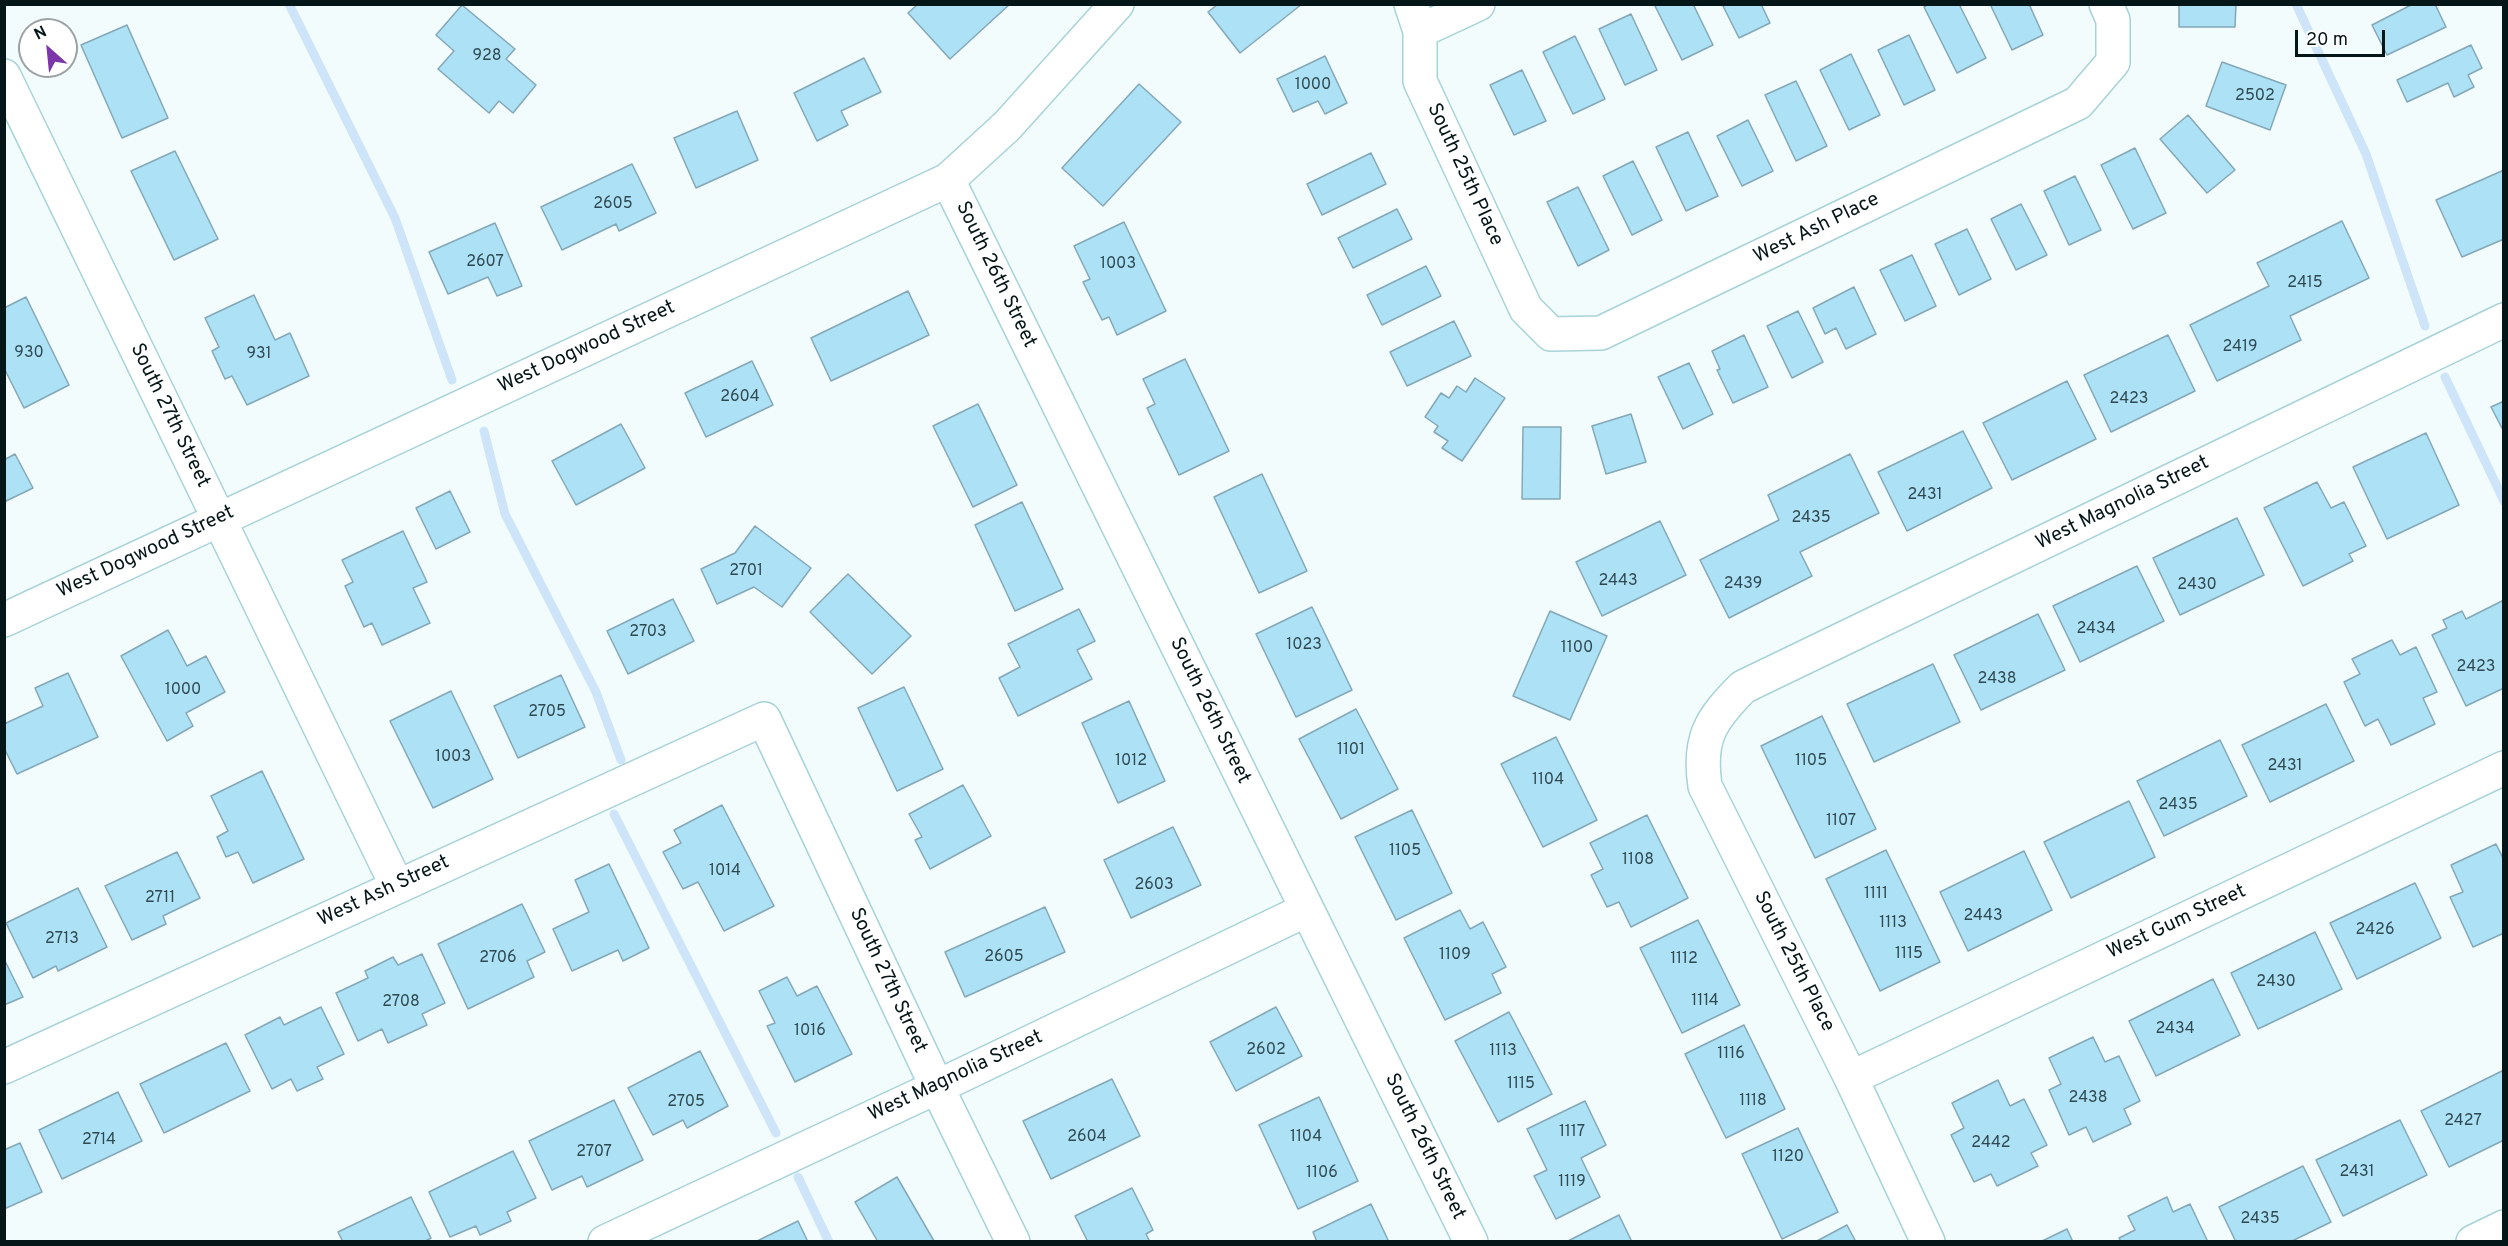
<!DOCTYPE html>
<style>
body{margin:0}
#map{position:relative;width:2508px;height:1246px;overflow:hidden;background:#f3fcfd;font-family:Overpass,sans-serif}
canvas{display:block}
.frame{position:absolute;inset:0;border:6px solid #051618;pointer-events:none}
.north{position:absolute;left:18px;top:18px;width:60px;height:60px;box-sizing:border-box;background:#fff;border:2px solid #9ba2a3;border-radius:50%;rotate:333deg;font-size:16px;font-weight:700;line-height:24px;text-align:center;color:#051618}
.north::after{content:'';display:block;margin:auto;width:21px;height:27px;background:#7b36a9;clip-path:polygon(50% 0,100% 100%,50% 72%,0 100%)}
.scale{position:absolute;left:2295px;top:30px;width:90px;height:27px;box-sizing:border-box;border:3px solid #051618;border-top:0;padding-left:8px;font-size:18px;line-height:21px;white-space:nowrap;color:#051618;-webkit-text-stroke:4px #fff;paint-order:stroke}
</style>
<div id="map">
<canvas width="2508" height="1246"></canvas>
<div class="frame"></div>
<div class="north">N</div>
<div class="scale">20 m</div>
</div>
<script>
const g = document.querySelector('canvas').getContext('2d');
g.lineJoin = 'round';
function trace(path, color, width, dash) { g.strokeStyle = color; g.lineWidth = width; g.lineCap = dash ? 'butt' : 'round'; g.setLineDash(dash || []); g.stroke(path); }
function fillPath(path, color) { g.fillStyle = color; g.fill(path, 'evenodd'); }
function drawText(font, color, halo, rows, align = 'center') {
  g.font = font + ' Overpass,sans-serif'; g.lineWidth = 4.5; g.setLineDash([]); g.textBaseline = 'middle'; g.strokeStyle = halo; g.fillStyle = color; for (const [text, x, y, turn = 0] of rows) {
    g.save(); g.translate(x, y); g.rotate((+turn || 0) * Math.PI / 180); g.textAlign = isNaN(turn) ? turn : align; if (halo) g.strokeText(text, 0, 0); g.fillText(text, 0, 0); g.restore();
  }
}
trace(new Path2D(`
 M289,4L395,218L452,380
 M2296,4L2366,154L2425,326
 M2445,377L2504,501
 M484,431L505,514L596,692L621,760
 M614,814L776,1133
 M798,1177L829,1242`), '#cee4f9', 9);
const building = new Path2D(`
 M918,4H1010L950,59L908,13Z
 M1218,4H1302L1240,53L1208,12Z
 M1654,4H1693L1713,45L1682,60Z
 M1722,4H1761L1770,23L1739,38Z
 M1929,4H1959L1986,58L1957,73L1924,7Z
 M1990,4H2029L2043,35L2012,50Z
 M2179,4H2236L2235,27H2179Z
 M2413,4H2435L2446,27L2387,55L2372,25Z
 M462,5L515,49L506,59L536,85L513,113L499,101L489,113L438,69L454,51L436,35Z
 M1631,14L1657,70L1625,85L1599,29Z
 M127,25L168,118L122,138L81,45Z
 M1909,35L1935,90L1904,105L1878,50Z
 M1575,36L1605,99L1573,114L1543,52Z
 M2471,45L2482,68L2468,75L2474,87L2454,97L2448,83L2407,102L2397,80Z
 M1851,54L1880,115L1849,130L1820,70Z
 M1325,56L1347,103L1325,114L1318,101L1293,112L1277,79Z
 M864,58L881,92L841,111L848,125L817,141L794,93Z
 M2222,62L2286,85L2270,130L2206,106Z
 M1522,70L1546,121L1514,135L1490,85Z
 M1796,81L1827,146L1796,161L1765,95Z
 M1139,84L1181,122L1103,206L1062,168Z
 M737,111L758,160L696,188L674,138Z
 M2188,115L2235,170L2207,193L2160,139Z
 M1748,120L1773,171L1742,186L1717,136Z
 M1688,132L1718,196L1686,211L1656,147Z
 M2135,148L2166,213L2133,229L2101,165Z
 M175,151L218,239L174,260L131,171Z
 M1371,153L1386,184L1322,215L1307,184Z
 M1633,161L1662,220L1632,235L1603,176Z
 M632,164L656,213L619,231L616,224L562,250L541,207Z
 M2504,170V239L2462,257L2436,200Z
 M2075,176L2101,230L2069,245L2044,191Z
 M1578,187L1609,250L1578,266L1547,202Z
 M2021,204L2047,255L2016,270L1991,219Z
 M1397,209L1412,239L1353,268L1338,238Z
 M2342,221L2369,278L2290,316L2301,340L2217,381L2190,325L2269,286L2257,263Z
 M1124,222L1166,311L1117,335L1109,317L1102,320L1083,282L1090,279L1074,246Z
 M495,223L522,286L497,296L488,277L448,294L429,252Z
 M1967,229L1991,279L1959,295L1935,244Z
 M1912,255L1936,306L1905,321L1880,270Z
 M1426,266L1441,296L1382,325L1367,295Z
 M1854,287L1876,334L1846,349L1836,328L1825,334L1813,308Z
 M908,291L929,335L831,381L811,338Z
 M254,295L275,340L290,333L309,376L247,405L232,376L225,379L212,351L219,347L205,318Z
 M26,297L69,385L24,408L4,368V308Z
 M1798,311L1823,362L1792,378L1767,326Z
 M1454,321L1471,356L1407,386L1390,352Z
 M1744,335L1768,387L1733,403L1717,370L1720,369L1712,351Z
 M2168,335L2195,391L2111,432L2084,375Z
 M1185,359L1229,451L1179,475L1147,408L1155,404L1143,379Z
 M752,361L773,405L706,437L685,393Z
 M1689,363L1713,414L1683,429L1658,377Z
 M1475,378L1505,398L1462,461L1442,448L1448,441L1434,432L1438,426L1425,417L1441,393L1449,398L1457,386L1466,392Z
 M2067,381L2096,439L2012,480L1983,423Z
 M2504,401V432L2491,407Z
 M978,404L1017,485L973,507L933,426Z
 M1631,414L1646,462L1606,474L1592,426Z
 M621,424L645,468L576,505L552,461Z
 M1523,427H1561L1560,499H1522Z
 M1963,431L1992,488L1907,531L1878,472Z
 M2426,433L2459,505L2387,539L2353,467Z
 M15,454L33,488L4,502V460Z
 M1850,454L1879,513L1800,552L1812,576L1729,618L1700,560L1779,520L1768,495Z
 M1262,474L1307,571L1259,593L1214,497Z
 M2317,482L2331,508L2344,502L2366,546L2349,554L2353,561L2303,586L2264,508Z
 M450,491L470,532L436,549L416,508Z
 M1022,502L1063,589L1015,611L975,525Z
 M2237,518L2264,575L2180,615L2153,558Z
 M1660,521L1686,575L1602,616L1576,562Z
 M755,526L811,568L782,607L754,587L717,604L701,569L735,553Z
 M403,531L427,582L413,588L430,623L382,645L372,623L364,627L345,586L353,582L342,560Z
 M2137,566L2164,621L2080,662L2053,606Z
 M848,574L911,636L872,674L810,612Z
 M673,599L694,641L628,674L607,631Z
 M2504,600V688L2466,706L2432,635L2447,628L2443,620L2462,611L2466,619Z
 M1312,607L1352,690L1296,717L1256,634Z
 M1079,609L1095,641L1077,650L1092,679L1018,716L999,678L1020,667L1008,644Z
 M1550,611L1607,636L1570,720L1513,696Z
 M2038,614L2065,670L1981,710L1954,655Z
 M168,630L187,666L206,656L225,692L186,713L193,726L167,741L121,656Z
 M2392,640L2400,655L2416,647L2437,692L2423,698L2435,724L2391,745L2378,719L2365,726L2344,682L2360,674L2352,659Z
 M1933,664L1960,722L1874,762L1847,704Z
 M68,673L98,737L17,774L4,748V724L43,706L35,688Z
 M561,675L585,727L518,758L494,706Z
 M904,687L943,769L897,791L858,708Z
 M451,691L493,779L433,808L390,721Z
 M1129,701L1165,781L1118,803L1082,723Z
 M2326,704L2354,761L2270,802L2242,745Z
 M1356,709L1398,789L1341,819L1299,739Z
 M1822,716L1876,829L1815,858L1761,746Z
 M1556,737L1597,820L1543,847L1501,764Z
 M2220,740L2247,796L2164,836L2137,781Z
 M262,771L304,859L253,883L238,852L226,857L217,837L228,831L211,796Z
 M963,785L991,836L930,869L915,840L922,837L909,814Z
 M2129,801L2155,857L2071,898L2044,842Z
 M722,805L774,906L724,931L698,882L683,889L663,852L681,843L674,830Z
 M1412,810L1452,893L1396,920L1355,837Z
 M1647,815L1688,898L1631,927L1619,902L1607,907L1591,875L1603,869L1590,843Z
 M1173,827L1201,885L1131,918L1104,860Z
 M2496,844L2504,860V933L2473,947L2450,897L2463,892L2451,865Z
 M1886,850L1940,962L1880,991L1826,879Z
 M2024,851L2052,910L1968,951L1940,892Z
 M177,852L200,898L163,916L166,924L132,940L105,886Z
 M609,864L649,948L623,961L618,950L572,971L553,929L589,912L575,880Z
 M2415,883L2441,938L2357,979L2330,923Z
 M78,888L107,947L58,971L56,966L33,978L6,923Z
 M522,904L545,952L527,961L534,977L468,1009L438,944Z
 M1045,907L1065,952L965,997L945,952Z
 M1460,910L1470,929L1483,922L1506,967L1492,974L1501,993L1445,1020L1404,938Z
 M1698,920L1740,1005L1682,1033L1640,948Z
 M2315,932L2342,989L2258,1029L2231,973Z
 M422,954L445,1003L422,1014L427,1025L388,1043L382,1029L358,1041L336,993L368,978L365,971L393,957L398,965Z
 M4,959L23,997L4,1005Z
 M787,977L797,996L817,986L852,1054L795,1082L767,1026L775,1023L759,991Z
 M2213,979L2240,1035L2156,1076L2129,1021Z
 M321,1007L344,1054L317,1067L323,1079L297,1091L291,1079L272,1089L245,1035L280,1017L284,1025Z
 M1276,1007L1302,1056L1236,1091L1210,1042Z
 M1509,1012L1552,1094L1498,1122L1455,1041Z
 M1744,1025L1785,1109L1726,1138L1685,1054Z
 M2093,1037L2105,1062L2119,1056L2140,1101L2124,1109L2131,1124L2093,1142L2086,1127L2069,1135L2049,1090L2061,1084L2049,1058Z
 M226,1043L250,1091L164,1133L140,1084Z
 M700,1051L728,1106L687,1128L683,1120L653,1135L628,1088Z
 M2504,1070V1140L2449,1167L2421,1111Z
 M1112,1079L1140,1136L1051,1179L1023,1121Z
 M1998,1080L2010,1106L2024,1099L2047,1145L2031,1153L2038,1166L1997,1186L1991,1174L1974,1182L1951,1135L1964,1128L1952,1103Z
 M118,1092L142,1141L62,1179L39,1130Z
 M1319,1097L1358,1181L1298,1209L1259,1125Z
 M614,1100L643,1160L587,1187L582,1176L552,1190L529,1141Z
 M1585,1101L1606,1145L1581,1158L1600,1197L1556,1219L1534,1176L1547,1170L1527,1129Z
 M2400,1120L2427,1175L2343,1216L2316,1160Z
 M1798,1128L1838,1212L1782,1239L1742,1154Z
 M20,1143L42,1192L4,1209V1150Z
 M513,1151L536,1198L507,1212L511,1221L480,1235L476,1226L450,1237L429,1192Z
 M2303,1166L2331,1222L2290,1242H2236L2219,1207Z
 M897,1177L934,1241L935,1242H878L855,1202Z
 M1132,1188L1153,1230L1146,1234L1150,1242H1088L1075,1216Z
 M411,1197L431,1238L424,1242H343L338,1232Z
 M2167,1197L2173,1212L2190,1204L2208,1242H2121L2119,1238L2135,1230L2128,1216Z
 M1371,1204L1389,1242H1317L1313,1232Z
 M1619,1215L1632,1242H1566Z
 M798,1221L808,1242H755Z
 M1847,1225L1856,1242H1815Z
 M2067,1229L2073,1242H2040Z`);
fillPath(building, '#ade1f6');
trace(building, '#83a8b8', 1.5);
const minor = new Path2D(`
 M1411,4L1420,31V81L1526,309L1551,334L1601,333L2078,103L2113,62V20L2106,4
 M1420,31L1478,4
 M4,76L397,886
 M948,180L1471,1242
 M4,620L948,180L1007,126L1117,4
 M4,1067L764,719L937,1087L1013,1242
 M1851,1078L2504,768
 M605,1242L937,1087L1306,910
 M1928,1242L1851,1078L1705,786C1698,739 1710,720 1743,687L2504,320
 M2473,1242L2504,1227`);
trace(minor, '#a7d3d8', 36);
trace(minor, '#fff', 33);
drawText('16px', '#2f4950', null, [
 ["928",487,57],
 ["1000",1313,86],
 ["2502",2255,97],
 ["2605",613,205],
 ["2607",485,263],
 ["1003",1118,265],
 ["2415",2305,284],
 ["2419",2240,348],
 ["930",29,354],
 ["931",259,355],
 ["2604",740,398],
 ["2423",2129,400],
 ["2431",1925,496],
 ["2435",1811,519],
 ["2701",746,572],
 ["2443",1618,582],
 ["2439",1743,585],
 ["2430",2197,586],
 ["2434",2096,630],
 ["2703",648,633],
 ["1023",1304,646],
 ["1100",1577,649],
 ["2423",2476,668],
 ["2438",1997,680],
 ["1000",183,691],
 ["2705",547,713],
 ["1101",1351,751],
 ["1003",453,758],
 ["1012",1131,762],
 ["1105",1811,762],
 ["2431",2285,767],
 ["1104",1548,781],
 ["2435",2178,806],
 ["1107",1841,822],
 ["1105",1405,852],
 ["1108",1638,861],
 ["1014",725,872],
 ["2603",1154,886],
 ["1111",1876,895],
 ["2711",160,899],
 ["2443",1983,917],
 ["1113",1893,924],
 ["2426",2375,931],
 ["2713",62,940],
 ["1115",1909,955],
 ["1109",1455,956],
 ["2605",1004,958],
 ["2706",498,959],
 ["1112",1684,960],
 ["2430",2276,983],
 ["1114",1705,1002],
 ["2708",401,1003],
 ["2434",2175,1030],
 ["1016",810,1032],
 ["2602",1266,1051],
 ["1113",1503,1052],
 ["1116",1731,1055],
 ["1115",1521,1085],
 ["2438",2088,1099],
 ["1118",1753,1102],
 ["2705",686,1103],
 ["2427",2463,1122],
 ["1117",1572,1133],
 ["2604",1087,1138],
 ["1104",1306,1138],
 ["2714",99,1141],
 ["2442",1991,1144],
 ["2707",594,1153],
 ["1120",1788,1158],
 ["2431",2357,1173],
 ["1106",1322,1174],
 ["1119",1572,1183],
 ["2435",2260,1220]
]);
drawText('20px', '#051618', '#fff', [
 ["South 25th Place",1464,175,65],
 ["West Ash Place",1817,229,-26],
 ["South 26th Street",995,275,64],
 ["West Dogwood Street",587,348,-25],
 ["South 27th Street",169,416,64],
 ["West Magnolia Street",2123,504,-26],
 ["West Dogwood Street",146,553,-25],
 ["South 26th Street",1209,711,64],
 ["West Ash Street",384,892,-25],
 ["West Gum Street",2177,923,-25],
 ["South 25th Place",1793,962,63],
 ["South 27th Street",887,981,65],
 ["West Magnolia Street",956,1077,-25],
 ["South 26th Street",1424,1147,64]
]);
</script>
